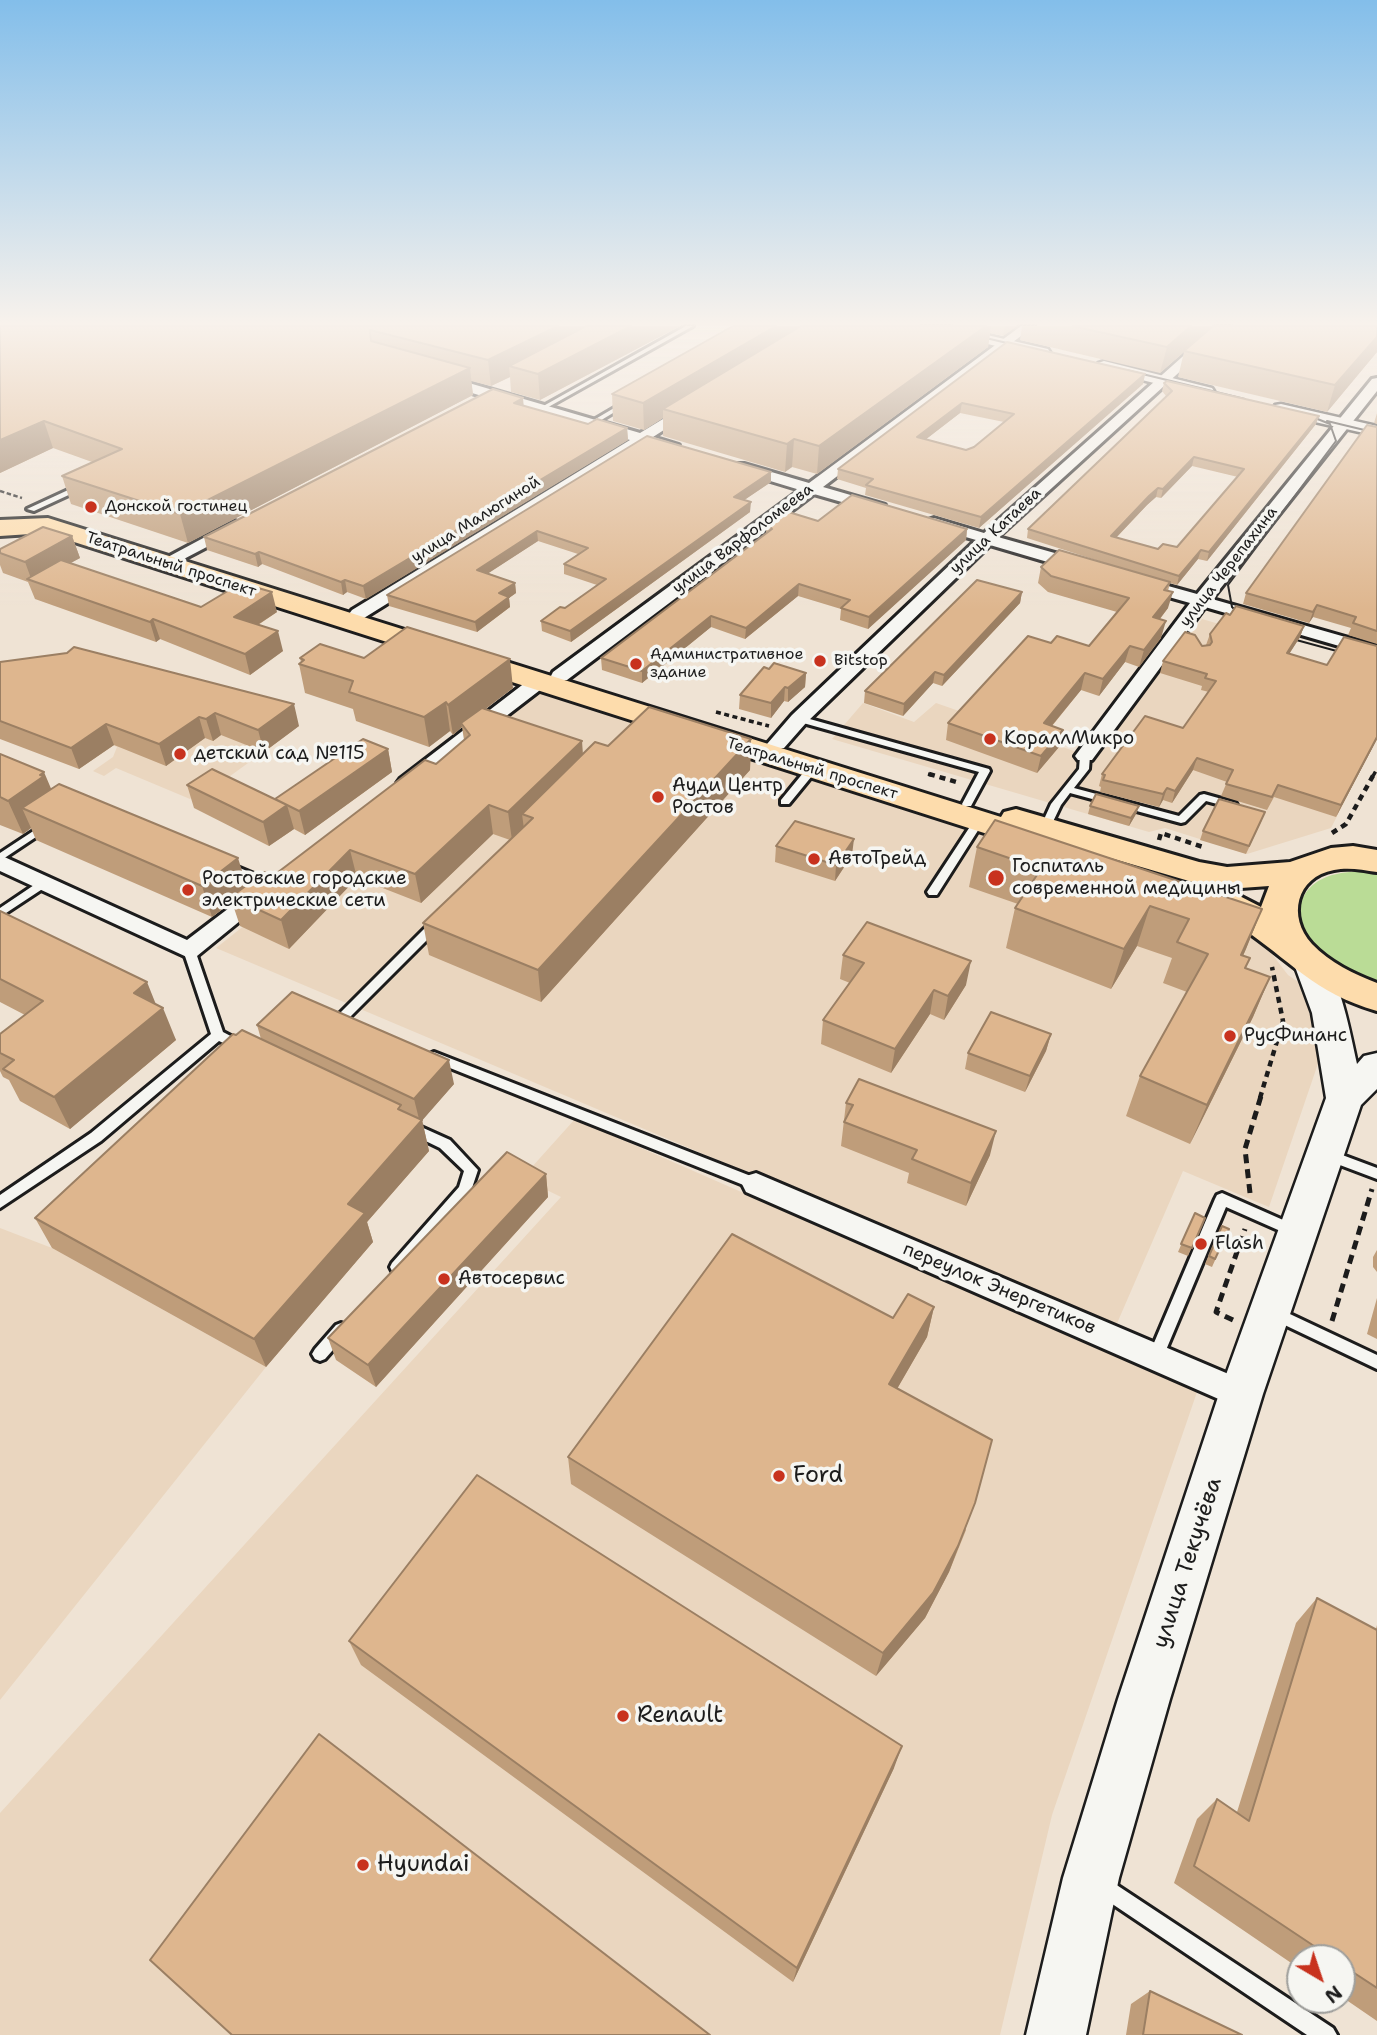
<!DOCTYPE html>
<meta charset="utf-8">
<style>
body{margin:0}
#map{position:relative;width:1377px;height:2035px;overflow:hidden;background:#efe3d4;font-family:"Shantell Sans",sans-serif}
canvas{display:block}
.north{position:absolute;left:1286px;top:1944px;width:70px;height:70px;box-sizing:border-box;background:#f6f6f2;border:2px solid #9f9f9c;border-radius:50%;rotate:141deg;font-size:19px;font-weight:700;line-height:28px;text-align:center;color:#1c1c1c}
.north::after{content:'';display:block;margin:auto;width:24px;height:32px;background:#c8321e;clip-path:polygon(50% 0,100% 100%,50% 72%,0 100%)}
</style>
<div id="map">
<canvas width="1377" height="2035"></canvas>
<div class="north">N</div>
</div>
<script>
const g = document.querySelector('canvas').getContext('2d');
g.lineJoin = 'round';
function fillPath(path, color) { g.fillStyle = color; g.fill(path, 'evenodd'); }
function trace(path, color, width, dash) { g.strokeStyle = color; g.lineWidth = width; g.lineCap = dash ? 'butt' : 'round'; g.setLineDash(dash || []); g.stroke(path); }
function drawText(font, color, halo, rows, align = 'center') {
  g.font = font + ' "Shantell Sans",sans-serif'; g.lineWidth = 7; g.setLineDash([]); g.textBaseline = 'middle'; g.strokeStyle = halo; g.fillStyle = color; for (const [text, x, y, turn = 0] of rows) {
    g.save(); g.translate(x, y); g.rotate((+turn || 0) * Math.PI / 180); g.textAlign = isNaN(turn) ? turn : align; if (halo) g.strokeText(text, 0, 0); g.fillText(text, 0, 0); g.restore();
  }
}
fillPath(new Path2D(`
 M1202,619L1294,646L1283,665L1377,732V738L1331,828L1247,854L1165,828L1149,832L832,739L863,703L914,722L936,703L1094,758Z
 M541,690L1246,920L1288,975L1337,1008L1269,1207L1183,1171L1115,1328L216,948Z
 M176,712L251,747L244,752L255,758L208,792L203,790L190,799L116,768L104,776L93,771L113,757L117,747L98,739Z
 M575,1119L1197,1392L1052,1815L1000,2035H0V1813L561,1197L522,1178Z
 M0,1228L52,1248L266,1367L0,1700Z`), '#ead6bf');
fillPath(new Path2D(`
 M1370,871L1377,872V986C1355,977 1333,968 1316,951C1288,922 1296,882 1337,874C1348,871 1359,872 1370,871Z`), '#badc96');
const service = new Path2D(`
 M686,326H693L543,410L538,409Z
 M626,401L629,403L628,404L593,425L587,424Z
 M79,485L86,487L34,511L27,509Z
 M799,716L989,769L990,771L971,806H963L962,804L979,772L796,721L794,719Z
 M1085,753L1090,756L1089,769L1074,788L1179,816L1200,795L1204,794L1236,803L1237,805L1232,808L1206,801L1185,822L1181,823L1070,793L1061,805L1049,830H1041L1040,828L1051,804L1079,769L1080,756Z
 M812,766L817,769L816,771L789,804H781V800L808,767Z
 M979,818L984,821L937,895H929L927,892L929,889L975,819Z
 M47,822L52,825L51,827L0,861V853Z
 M228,863L273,882L275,885L273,888H265L224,869L223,867L224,865Z
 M46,877L52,881L50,884L0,917V908Z
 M436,920L440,921L442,924L440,927L346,1021L345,1026L341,1027L334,1025L332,1022L334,1019L432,921Z
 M189,946L195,950L223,1032L246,1044L248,1047L246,1050H238L219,1041L101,1141L0,1208V1195L91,1133L211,1034L183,950Z
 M434,1052L761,1180L763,1184L761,1188L756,1190L751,1188L430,1060L428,1057L430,1054Z
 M410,1122L450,1140L478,1170L470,1194L402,1271L397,1273L392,1271L390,1267L392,1263L459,1187L464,1171L440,1148L405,1131L403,1127L405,1123Z
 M1329,1150L1377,1168V1179L1324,1159L1322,1155L1324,1151Z
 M1222,1193L1299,1227L1301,1231L1299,1235L1294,1237L1226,1207L1161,1362L1156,1364L1151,1362L1148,1357L1215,1199L1217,1195Z
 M1275,1307L1377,1355V1369L1270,1318L1268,1313L1270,1308Z
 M341,1323L346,1325L348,1330L346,1335L325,1359L320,1361L315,1359L312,1354L315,1349L336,1325Z
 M1103,1876L1333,2028L1337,2035H1307L1096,1893L1093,1886L1096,1879Z`);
const minor = new Path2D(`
 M1021,326H1034L823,487L885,505V511H873L814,494L567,680H553L551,676L553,672L800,490L734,470V464H744L809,483Z
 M1217,326H1230L998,537L1090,563V571H1078L990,545L806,723L784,748H770L767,744L792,715L976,540L928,526V520L934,518L984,533Z
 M435,376H445L640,433L686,405L698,408L653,437L679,445V451L644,444L364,618H352L349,614L352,610L630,440L435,382Z
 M1377,378V391L1212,599L1377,646V657L1205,607L1092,760H1078L1075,756L1078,752L1190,603L1137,588L1135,584L1137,580L1143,579L1197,594L1372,379Z
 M235,521L243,526L241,529L180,561H168L166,558Z
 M537,677L546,683L544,687L414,787H400L397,783L400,779L530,679Z
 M0,855L187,940L254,889H270L273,894L197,956L189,958L0,871Z
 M756,1173L1252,1384L1257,1394L1252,1404L1241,1408L1230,1404L746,1192L742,1184L746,1176Z`);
const tertiary = new Path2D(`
 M922,326H948L1048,349L1050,352L1042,357L925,329Z
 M1104,361L1212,388L1214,391L1206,396L1098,369V363Z
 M1281,404L1377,426V436L1275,413L1273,409L1275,405Z`);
const secondary = new Path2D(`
 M1311,952L1323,956C1342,988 1349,1027 1357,1064L1364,1056L1377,1053V1089L1361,1105L1263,1394L1170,1699L1119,1878L1086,2035H1026L1063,1878L1118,1699L1219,1394L1326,1098L1312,1013L1294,964L1299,956Z`);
const primary = new Path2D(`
 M48,518L1001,817L1004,812L1016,809L1199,862L1227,867L1290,862L1331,848L1353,846L1377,850V872C1362,870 1349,867 1334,870C1296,877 1287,917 1312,944C1330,963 1354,974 1377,983V1011C1314,993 1290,960 1239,926C1224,916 1203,911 1193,896L1199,888L1206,886L1056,842L1052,847L1040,851L1028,847L46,533L0,536V520ZM1269,886L1261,907L1226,889H1227Z`);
trace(service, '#1c1c1c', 6);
trace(minor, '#1c1c1c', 6);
trace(tertiary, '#1c1c1c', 5);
trace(secondary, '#1c1c1c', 5);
trace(primary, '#1c1c1c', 6);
trace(new Path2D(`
 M0,491L22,498`), '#1c1c1c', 2.5, [4.5, 2.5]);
trace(new Path2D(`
 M716,712L769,726
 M928,774L935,776
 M1373,776L1377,769`), '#1c1c1c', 3.5, [5, 3.5]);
trace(new Path2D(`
 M929,774L960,783
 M1332,833L1346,824L1374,774
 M1159,840L1161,833L1203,847
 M1260,1098L1283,1021L1272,967`), '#1c1c1c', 4.5, [6, 5]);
trace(new Path2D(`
 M1250,1193L1245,1149L1261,1096
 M1233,1320L1216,1312L1245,1229
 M1332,1321L1372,1189`), '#1c1c1c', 5, [9, 6]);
fillPath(service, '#f6f6f2');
fillPath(minor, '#f6f6f2');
fillPath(tertiary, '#f6f6f2');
fillPath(secondary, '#f6f6f2');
fillPath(primary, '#fddcac');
trace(new Path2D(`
 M935,326L1024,347
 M1126,370L1245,399
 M1327,421L1377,433
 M1249,623L1232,607L1228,585L1336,441L1330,424L1300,412
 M1278,635L1377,662`), '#1c1c1c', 2);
fillPath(new Path2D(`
 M0,326H680L540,400L511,392L510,377L491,386L471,381L473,395L188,543L71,504L62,476L92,462L53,448L0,473Z
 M733,326H1017L1003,336L990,333L988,347L817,474L792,467L785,472L663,436V418L644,430L613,421L612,394Z
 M1022,326H1377V352L1327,412L1178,377L1184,352L1160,373L1020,340Z
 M1007,342L1145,374L1143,384L979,528L865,495L866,488L837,479L838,469ZM960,413L1004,422L974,447L966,450L926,439Z
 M1164,383L1316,424L1207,561L1198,559L1177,585L1170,583L1168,591V608L1160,619L1161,638L1139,667L1125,662L1099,696L1081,690L1052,726L1063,730L1059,747L1037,773L946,740L948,723L1051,643L1089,646L1117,612L1048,592L1038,583L1041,567L1127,570L1027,538L1028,529L1166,396L1162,391ZM1192,466L1238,477L1177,547L1158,549L1116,538L1147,505L1156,497L1161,498Z
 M523,406L588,424L627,428L628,440L366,599L347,592L343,595L262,564L258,567L207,550L204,537Z
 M1377,413V424L1374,423Z
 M1377,427V644L1348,635L1351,628L1313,617L1309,623L1243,604L1246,593Z
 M647,436L771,472V482L744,500L750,512L571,642L542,631L541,621L565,608L597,585L564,574V564L578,554L538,541L488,573L515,583L516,593L509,598L510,607L477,632L389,606L387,595Z
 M818,521L967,529L966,540L868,629L840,620L841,609L798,596L745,639L711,627L642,683L602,670L601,658L766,533L767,522Z
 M72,536L80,558L70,563L201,607L277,612L258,625L283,651L250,675L160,639L156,642L35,599L28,582L3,573L0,565V549Z
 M1022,592L1020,603L942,686L933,683L903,716L864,703L865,691Z
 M1230,615L1304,626L1300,637L1289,654L1327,665L1377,646V739L1336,817L1274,797L1267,810L1221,796L1227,782L1193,770L1172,803L1163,800L1159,807L1100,792L1101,787L1099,786L1102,774L1183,728L1209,692L1201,690L1202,686L1160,673L1163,661L1206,645L1210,634Z
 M300,658H364L513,688L485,709L583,755L608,746L751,739L750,770L541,1002L429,955L423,923L510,840L493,834L421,903L357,878L289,949L240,926L232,902L212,917L36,840L31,828L23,834L0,825V754L51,789L247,885L273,876L436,764L464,740L462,727L453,735L450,731L429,747L356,721L353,709L305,693L299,664L301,662Z
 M0,662L299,726L264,752L221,735L213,741L205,738L166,766L114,745L79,769L0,739Z
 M769,669L806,673L805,687L788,702L784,701L771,718L739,709L740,695Z
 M388,749L392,772L305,835L294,829L269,846L194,808L187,785L275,799Z
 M1090,806H1139L1136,814L1129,826L1088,814Z
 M1262,820L1246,854L1200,840L1203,831Z
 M776,846L852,855L835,881L775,862Z
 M977,847L1262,909L1243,956L1246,968L1270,977L1253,1017L1190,1144L1126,1116L1140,1076L1187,992L1163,983L1172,958L1137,946L1111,989L1006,948L1015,908L1018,904L969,887Z
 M0,911L156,1005L176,1040L70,1129L20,1101L9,1080L3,1077L0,1071V1034L25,1015L0,1002Z
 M843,955L966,985L944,1020L930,1014L891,1073L821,1044L823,1020L850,983L840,979Z
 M257,1025L454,1084L422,1120L429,1151L367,1222L373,1242L266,1367L52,1248L35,1218L236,1035L261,1039Z
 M1051,1034L1046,1051L1025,1092L965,1069L968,1053Z
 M846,1103L990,1155L966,1206L907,1183L909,1173L841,1146Z
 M546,1174L548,1197L376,1387L336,1360L328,1338Z
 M1195,1213L1205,1218L1188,1256L1178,1252Z
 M1229,1229L1212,1267L1205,1264L1218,1233Z
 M1377,1250V1272L1373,1267V1257Z
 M1377,1298V1339L1367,1334Z
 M934,1307L927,1337L897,1389L966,1530L949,1572L925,1618L876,1676L571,1484L568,1457L893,1318Z
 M1317,1598L1376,1629L1377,1625V2021L1342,1997V1958H1300V1969L1174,1883L1197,1819L1217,1799L1237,1812L1296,1623Z
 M349,1641L894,1768L793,1982L361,1665Z
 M1150,1991L1242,2035H1126L1131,2004Z`), '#bf9d7a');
fillPath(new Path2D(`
 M558,326H609L509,366L510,377L491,386L488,360Z
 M631,326H680L540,400L538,374Z
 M776,326H804L663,409V418L644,430L643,403Z
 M986,326H991L988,347L817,474L819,446Z
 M1005,326H1017L1003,336Z
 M1191,326H1213L1160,373L1167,347Z
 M1377,337V352L1327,412L1335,385Z
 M470,368L473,395L188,543L180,514Z
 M1145,374L1143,384L979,528L981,517Z
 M523,398L524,409L514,403Z
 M962,403L960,413L916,447L917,437Z
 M1319,416L1316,424L1207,561L1209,552Z
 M44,421L53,448L0,473V440Z
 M627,428L628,440L366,599L363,586Z
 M794,439L792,467L785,472L787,444Z
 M1194,457L1192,466L1161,498L1163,489Z
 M771,472V482L734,507V497Z
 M1158,488L1156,497L1147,505L1109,545L1111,536L1149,496Z
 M751,502L750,512L571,642L570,631Z
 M967,529L966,540L868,629L869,617Z
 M537,531L538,541L478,580L477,570Z
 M72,536L80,558L36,582L32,581L25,562Z
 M1201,550L1198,559L1177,585L1179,576Z
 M259,552L262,564L258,567L255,554Z
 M345,580L347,592L343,595L341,582Z
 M515,583L516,593L509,598L510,607L477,632L475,622L499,593Z
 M799,584L798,596L745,639L746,628Z
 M272,592L277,612L239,637L234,617Z
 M1022,592L1020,603L942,686L944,675Z
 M1173,592L1168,608L1148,634L1153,617Z
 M1317,605L1313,617L1309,623L1313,612Z
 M711,616V627L642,683V671Z
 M153,619L160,639L156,642L150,622Z
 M1166,621L1161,638L1139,667L1144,650Z
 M1304,626L1300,637L1282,665L1287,653Z
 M278,631L283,651L250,675L245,654Z
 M1130,646L1125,662L1099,696L1103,679Z
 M510,659L513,688L463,726L461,723L462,727L453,735L448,705Z
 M935,672L933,683L903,716L904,704Z
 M806,673L805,687L788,702V688Z
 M1085,673L1081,690L1040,740L1044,723Z
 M785,687L784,701L771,718V703Z
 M446,702L450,731L429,747L424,717Z
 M294,704L299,726L264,752L258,730Z
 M215,713L221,735L213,741L206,719Z
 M199,717L205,738L166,766L159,744Z
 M106,724L114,745L79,769L71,748Z
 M1063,730L1059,747L1037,773L1041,756Z
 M1377,737V739L1336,817L1341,805Z
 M751,739L750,770L541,1002L538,970Z
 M582,741L584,769L533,818L522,814L524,829L512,840L508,812Z
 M388,749L392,772L305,835L299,811Z
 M1197,758L1193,770L1172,803L1175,791Z
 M44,772L58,805L22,808L31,828L23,834L8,801Z
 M1167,788L1163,800L1159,807L1163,794Z
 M287,805L294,829L269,846L263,822Z
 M489,805L493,834L421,903L415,874Z
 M1139,806L1136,814L1129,826L1131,818Z
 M854,839L852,855L835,881L836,865Z
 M350,850L357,878L289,949L281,920Z
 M238,858L248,890L231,897L232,902L212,917L202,886Z
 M1150,906L1137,946L1111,989L1124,949Z
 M1262,909L1246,949L1225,995L1241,955Z
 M971,961L966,985L944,1020L948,996Z
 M1270,977L1253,1017L1190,1144L1207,1105Z
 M147,982L159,1012L163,1008L176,1040L70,1129L54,1097L134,993Z
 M934,990L930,1014L891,1073L895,1049Z
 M1051,1034L1046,1051L1025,1092L1030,1076Z
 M449,1060L454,1084L420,1123L414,1099Z
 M422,1120L429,1151L367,1222L373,1242L266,1367L254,1339L348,1204Z
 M996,1131L990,1155L966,1206L971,1183Z
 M546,1174L548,1197L376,1387L368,1365Z
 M934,1307L927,1337L883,1413L889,1384Z
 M975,1503L949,1572L925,1618L876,1676L883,1653Z
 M902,1746L894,1768L793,1982L797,1968Z`), '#9b7f63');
const building = new Path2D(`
 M0,326H558L488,360L370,330L371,341L470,368L180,514L62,476L122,449L44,421L0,440Z
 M586,326H631L538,374L509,366Z
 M733,326H776L643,403L612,394Z
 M801,326H986L819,446L794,439L787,444L663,409Z
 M1072,326H1191L1167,347Z
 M1213,326H1377V337L1335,385L1184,351Z
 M1007,342L1145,374L981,517L866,485L873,479L838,469ZM962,403L1014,414L974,447L966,450L917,437Z
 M1167,381L1319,416L1209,552L1201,550L1179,576L1028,529L1172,391L1164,383ZM1194,457L1244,469L1177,547L1163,544L1158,549L1111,536L1149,496L1158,488L1163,489Z
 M493,389L523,398L514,403L588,424L597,419L627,428L363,586L345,580L341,582L259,552L255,554L204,537Z
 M1367,425L1377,427V631L1353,623L1356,617L1317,605L1313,612L1246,593Z
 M647,436L771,472L734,497L751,502L570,631L541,621L560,607L565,608L606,579L564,564L588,548L537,531L477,570L515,583L499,593L509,597L475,622L387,595Z
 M852,495L967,529L869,617L841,608L850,600L799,584L746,628L711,616L642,671L601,658L772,529L767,522L782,510L818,521Z
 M43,527L72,536L25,562L0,553V549Z
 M1059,550L1170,582L1164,590L1173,592L1153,617L1166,621L1144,650L1130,646L1103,679L1085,673L1044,723L1063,730L1041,756L948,723L1028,636L1051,643L1057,636L1089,646L1129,598L1051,576L1041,567Z
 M61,560L201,607L241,583L272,592L234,617L278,631L245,654L153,619L150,622L27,579Z
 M977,580L1022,592L944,675L935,672L904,704L865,691Z
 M1236,606L1304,626L1287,653L1327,665L1344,637L1377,646V737L1341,805L1278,785L1272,797L1226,784L1233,770L1197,758L1175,791L1167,788L1163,794L1103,780L1105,775L1102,774L1145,716L1183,728L1216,681L1205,678L1207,674L1163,661L1185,632L1195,635L1202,646L1210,645L1212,642L1210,634L1226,613L1230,615Z
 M407,627L510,659L448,705L446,702L424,717L349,692L353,681L299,664L304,660L300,658L320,644L364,658Z
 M74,647L294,704L258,730L215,713L206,719L199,717L159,744L106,724L71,748L0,721V662L67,653Z
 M774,663L806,673L788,688L785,687L771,703L740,695L764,667L769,669Z
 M649,707L751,739L538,970L423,923L533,818L522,814L595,742L608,746Z
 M482,708L582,741L508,812L489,805L415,874L350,850L281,920L231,897L264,872L273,876L425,760L436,764L470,735L461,723Z
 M363,739L388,749L299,811L275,799Z
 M0,754L44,772L40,775L44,776L8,801L0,797Z
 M212,769L287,805L263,822L187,785Z
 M59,784L238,858L202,886L22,808Z
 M1096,794L1139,806L1131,818L1090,806Z
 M1219,799L1265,812L1249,846L1203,831Z
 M995,820L1262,909L1241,955L1250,958L1245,968L1270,977L1207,1105L1140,1076L1208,954L1177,942L1189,919L1150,906L1124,949L1015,908L1041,869L977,847Z
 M795,821L854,839L836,865L776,846Z
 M0,911L147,982L134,993L163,1008L54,1097L3,1069L14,1060L0,1053V1034L43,1001L0,979Z
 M867,922L971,961L948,996L934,990L895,1049L823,1020L864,963L843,955Z
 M292,992L449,1060L414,1099L257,1025Z
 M991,1012L1051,1034L1030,1076L968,1053Z
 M242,1030L401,1105L398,1109L422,1120L348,1204L365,1213L254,1339L35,1218L233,1034L236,1035Z
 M859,1079L996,1131L971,1183L912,1159L917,1150L844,1122L853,1105L846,1103Z
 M507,1152L546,1174L368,1365L328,1338Z
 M1195,1213L1205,1218L1192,1248L1181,1244Z
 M1222,1226L1229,1229L1215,1259L1209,1256Z
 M732,1234L893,1318L908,1294L934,1307L889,1384L992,1440L975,1503L958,1546L933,1593L883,1653L568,1457Z
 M477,1475L902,1746L797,1968L349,1641Z
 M1317,1598L1377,1630V1988L1342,1965V1958H1332L1194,1866L1217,1799L1249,1821Z
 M319,1734L710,2035H232L150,1960Z
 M1150,1991L1242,2035H1143Z`);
fillPath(building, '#deb68e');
trace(building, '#9b7f63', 2);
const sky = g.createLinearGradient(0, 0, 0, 610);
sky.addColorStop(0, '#83beea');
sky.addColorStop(0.53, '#f8f2ec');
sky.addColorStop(1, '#f8f2ec00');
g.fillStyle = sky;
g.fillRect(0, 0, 1377, 610);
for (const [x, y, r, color] of [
 [91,507,7,"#c8321e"],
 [820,661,7,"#c8321e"],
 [636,664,7,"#c8321e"],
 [990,739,7,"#c8321e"],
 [180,754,7,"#c8321e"],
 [658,797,7,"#c8321e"],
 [814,859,7,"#c8321e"],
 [996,878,9,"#c8321e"],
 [188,890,7,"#c8321e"],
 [1230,1036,7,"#c8321e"],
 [1201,1244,7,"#c8321e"],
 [444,1279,7,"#c8321e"],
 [779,1476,7,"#c8321e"],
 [623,1716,7,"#c8321e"],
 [363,1865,7,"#c8321e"]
]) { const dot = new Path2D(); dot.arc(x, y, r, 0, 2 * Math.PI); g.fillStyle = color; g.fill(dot); trace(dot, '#f6f6f2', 2.5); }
drawText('16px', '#1c1c1c', '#f6f6f2', [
 ["Донской гостинец",105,507],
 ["Административное",650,655],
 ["здание",650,673],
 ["Bitstop",834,661]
], 'left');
drawText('16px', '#1c1c1c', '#f6f6f2', [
 ["улица Малюгиной",476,520,-32],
 ["улица Катаева",996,531,-43],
 ["улица Варфоломеева",743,539,-37],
 ["Театральный проспект",171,565,18],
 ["улица Черепахина",1229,567,-52],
 ["Театральный проспект",812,769,17]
]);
drawText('19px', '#1c1c1c', '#f6f6f2', [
 ["КораллМикро",1004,739],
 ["детский сад №115",194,754],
 ["Ауди Центр",672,786],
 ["Ростов",672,808],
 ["АвтоТрейд",828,859],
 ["Госпиталь",1012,867],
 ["современной медицины",1012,889],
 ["Ростовские городские",202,879],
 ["электрические сети",202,901],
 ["РусФинанс",1244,1036],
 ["Flash",1215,1244],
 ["Автосервис",458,1279]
], 'left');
drawText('19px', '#1c1c1c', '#f6f6f2', [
 ["переулок Энергетиков",999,1289,23]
]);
drawText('23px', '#1c1c1c', '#f6f6f2', [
 ["Ford",793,1476],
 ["Renault",637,1716],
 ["Hyundai",377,1865]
], 'left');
drawText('23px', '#1c1c1c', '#f6f6f2', [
 ["улица Текучёва",1188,1563,-72]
]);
</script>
